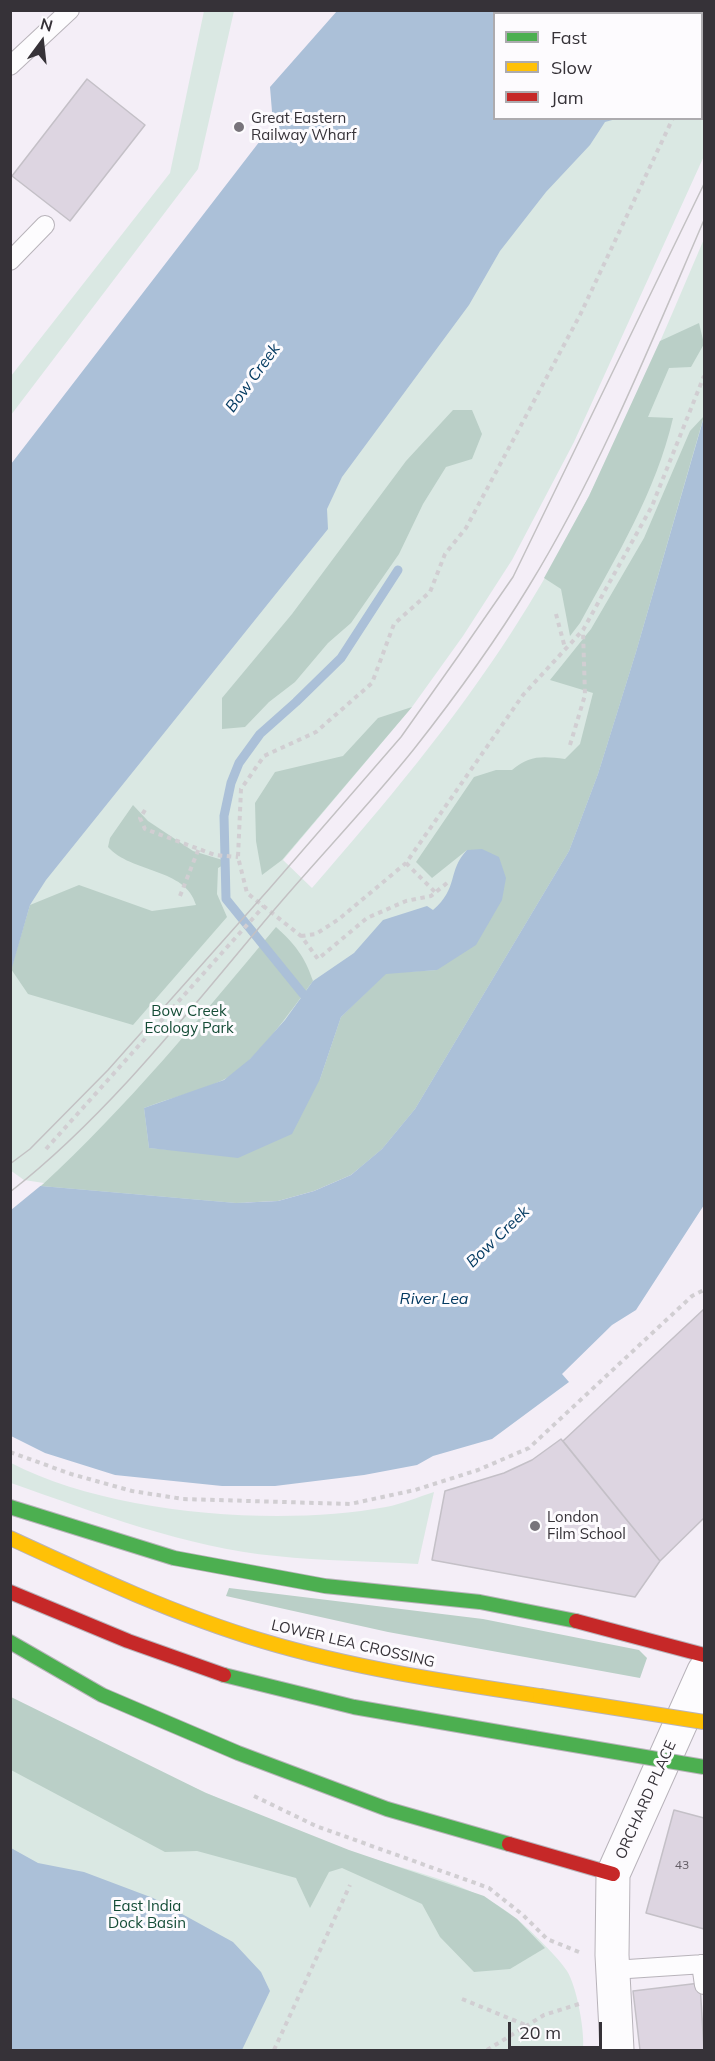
<!DOCTYPE html>
<style>
body{margin:0}
#map{position:relative;width:715px;height:2061px;overflow:hidden;background:#f4eef7;font-family:Mulish,sans-serif}
canvas{display:block}
.frame{position:absolute;inset:0;border:12px solid #363238;pointer-events:none}
.legend{position:absolute;left:493px;top:12px;width:210px;height:108px;box-sizing:border-box;background:#fdfbfe;border:2px solid #adabaf;margin:0;padding:8px 10px;list-style:none;font-size:18px;color:#363238}
.legend li{display:flex;align-items:center;gap:12px;height:30px}
.legend b{width:30px;border:2px solid #adabaf}
.north{position:absolute;left:12px;top:12px;width:60px;height:60px;-webkit-text-stroke:4px #fdfbfe;paint-order:stroke;rotate:15deg;font-size:16px;font-weight:700;line-height:24px;text-align:center;color:#363238}
.north::after{content:'';display:block;margin:auto;width:21px;height:27px;background:#363238;clip-path:polygon(50% 0,100% 100%,50% 72%,0 100%)}
.scale{position:absolute;left:508px;top:2022px;width:94px;height:27px;box-sizing:border-box;border:3px solid #363238;border-top:0;padding-left:8px;font-size:18px;line-height:21px;white-space:nowrap;color:#363238;-webkit-text-stroke:4px #fdfbfe;paint-order:stroke}
</style>
<div id="map">
<canvas width="715" height="2061"></canvas>
<div class="frame"></div>
<ul class="legend">
<li><b style="height:8px;background:#4caf50"></b>Fast</li>
<li><b style="height:8px;background:#ffc107"></b>Slow</li>
<li><b style="height:8px;background:#c62828"></b>Jam</li>
</ul>
<div class="north">N</div>
<div class="scale">20 m</div>
</div>
<script>
const g = document.querySelector('canvas').getContext('2d');
g.lineJoin = 'round';
function fillPath(path, color) { g.fillStyle = color; g.fill(path, 'evenodd'); }
function trace(path, color, width, dash) { g.strokeStyle = color; g.lineWidth = width; g.lineCap = dash ? 'butt' : 'round'; g.setLineDash(dash || []); g.stroke(path); }
function drawText(font, color, halo, rows, align = 'center') {
  g.font = font + ' Mulish,sans-serif'; g.lineWidth = 6; g.setLineDash([]); g.textBaseline = 'middle'; g.strokeStyle = halo; g.fillStyle = color; for (const [text, x, y, turn = 0] of rows) {
    g.save(); g.translate(x, y); g.rotate((+turn || 0) * Math.PI / 180); g.textAlign = isNaN(turn) ? turn : align; if (halo) g.strokeText(text, 0, 0); g.fillText(text, 0, 0); g.restore();
  }
}
fillPath(new Path2D(`
 M623,10L704,11V156L574,442L512,560L463,636L412,707L283,860L312,888C384,805 454,722 513,630C592,508 647,372 704,239V671L487,1132L11,1271V844L544,119L702,118V14L621,13Z
 M204,11H234L198,169L11,415V376L170,173Z
 M11,1463C109,1514 278,1527 386,1507C402,1504 418,1497 434,1492L418,1564C370,1561 323,1561 276,1556C187,1548 94,1512 11,1483Z
 M10,1697C119,1756 234,1808 350,1851C405,1871 471,1881 517,1919C529,1929 559,1958 567,1971C577,1987 585,2032 583,2050H11Z`), '#dae8e3');
fillPath(new Path2D(`
 M699,323L704,344L691,367L669,368L648,417L673,418C656,492 616,557 580,623L570,636L561,589L544,578L589,496L660,341Z
 M453,410H472L482,434L472,459L446,467L423,504L399,554L351,623L328,643L295,682L269,702L245,727L222,729V698L292,614L406,461Z
 M704,416L636,652L598,774L569,851L415,1109L382,1149L351,1175L314,1191L278,1201L236,1203L41,1186C128,1106 200,1018 276,927C295,944 305,957 313,981C292,1009 254,1065 223,1080C198,1092 169,1098 144,1108L149,1148L184,1151L320,1079L341,1017L386,973L437,970L467,850L432,878L416,862L474,777L496,770H512C529,755 543,756 565,759L580,744L593,693L550,680L591,629L644,538L690,431Z
 M412,707L282,860L262,875L256,841L255,803L275,772L343,756L378,718Z
 M133,805L148,821L193,851L229,862L218,868L217,894L227,917L133,1025L28,994L11,969L30,905L79,885L152,911L196,905C186,868 131,873 108,847L110,838Z
 M229,1588L483,1619L639,1650L647,1658L640,1678L388,1632L226,1596Z
 M11,1697L206,1793L349,1850L484,1896L517,1919L545,1948L510,1969L474,1972L440,1937L422,1904L342,1868L329,1872L310,1908L296,1878L197,1851L165,1852L11,1770Z`), '#bacfc7');
fillPath(new Path2D(`
 M337,11H698L696,14H494V118L616,119L605,122L590,145L546,192L500,251L469,305L342,477L327,509L328,529L46,880L30,905L11,971V464L273,124L270,87Z
 M704,417V1205L636,1310L612,1325L562,1374L569,1382L492,1439L433,1456L417,1465L364,1475L275,1486H222L115,1475L45,1453L11,1436L10,1173L23,1182L41,1186L236,1203L278,1201L314,1191L351,1175L382,1149L415,1109L569,851L598,774L636,652Z
 M482,849L499,857L506,878L502,900L476,945L437,970L386,974L341,1017L320,1079L292,1134L238,1158L149,1148L144,1108L224,1080L250,1059L285,1020L313,981L354,953L383,920L427,906L433,910C459,888 447,871 467,850Z
 M11,1848L38,1863L84,1872L153,1898L233,1942L261,1972L270,1991L242,2050H11Z`), '#abc0d8');
fillPath(new Path2D(`
 M10,1170L24,1180L44,1183L11,1210Z`), '#f4eef7');
trace(new Path2D(`
 M303,994L226,899L224,816L231,783L239,763L260,734L296,702L341,658L398,570`), '#abc0d8', 9);
const building = new Path2D(`
 M87,79L145,125L70,221L12,176Z
 M704,1309V1518L660,1561L563,1441Z
 M561,1439L660,1561L635,1597L432,1560L445,1491L504,1473L532,1460Z
 M674,1810L704,1818V1929L646,1913Z
 M700,1983L704,2050H640L633,1991Z`);
fillPath(building, '#ddd5e1');
trace(building, '#c4c0c7', 1.5);
const lane = new Path2D(`
 M10,66L70,10
 M10,261L45,225
 M701,1964L704,1985
 M613,1970L704,1964`);
const street = new Path2D(`
 M617,2050L612,1955L613,1874L704,1671`);
const fast = new Path2D(`
 M10,1507L174,1558L325,1586L480,1602L576,1621
 M10,1642L102,1695L238,1753L387,1809L509,1844
 M224,1675L354,1707L533,1738`);
const slow = new Path2D(`
 M10,1538C92,1576 176,1615 263,1641C353,1668 447,1682 540,1696`);
const jam = new Path2D(`
 M10,1592L128,1641L224,1675
 M576,1621L704,1655
 M509,1844L613,1874`);
trace(lane, '#b8b3ba', 20);
trace(street, '#b8b3ba', 35);
trace(fast, '#b8b3ba', 16);
trace(slow, '#b8b3ba', 16);
trace(jam, '#b8b3ba', 16);
trace(new Path2D(`
 M702,62L704,57
 M556,614L565,648
 M570,745L585,695L583,631
 M145,810L140,818L145,829L215,855L238,857
 M406,863L436,893
 M447,883L431,896L406,901L367,918L318,959L301,936L247,893L238,857L241,789L264,756L316,732L372,683L394,624L430,592L445,554L466,528L580,315L673,118
 M180,896L199,848
 M301,936L316,934L339,919L406,863L523,695L583,630L652,506L704,376
 M46,1149L264,906
 M10,1452L71,1474L132,1491L183,1499L350,1504L415,1490L478,1470L529,1448L692,1296L704,1290
 M254,1796L316,1826L489,1888L523,1915L547,1939L579,1952
 M462,1999L528,2026
 M274,2050L350,1885
 M487,2050L544,2015L582,2003`), '#d1ced2', 4, [4.5, 4.5]);
trace(lane, '#fdfcfe', 18);
trace(street, '#fdfcfe', 33);
trace(fast, '#4caf50', 14);
trace(slow, '#ffc107', 14);
trace(jam, '#c62828', 14);
trace(new Path2D(`
 M10,1164L30,1149L108,1070L270,888L401,737L459,655L513,577L704,184
 M10,1192C104,1119 187,1014 263,923C312,864 366,809 414,749C455,697 495,642 529,586C600,470 651,343 704,220`), '#c3c1c3', 1.5);
const fastBridge = new Path2D(`
 M533,1738L704,1767`);
const slowBridge = new Path2D(`
 M540,1696L704,1722`);
trace(fastBridge, '#b8b3ba', 16, []);
trace(slowBridge, '#b8b3ba', 16, []);
trace(fastBridge, '#4caf50', 14);
trace(slowBridge, '#ffc107', 14);
for (const [x, y, r, color] of [
 [239,127,6,"#78747b"],
 [535,1526,6,"#78747b"]
]) { const dot = new Path2D(); dot.arc(x, y, r, 0, 2 * Math.PI); g.fillStyle = color; g.fill(dot); trace(dot, '#fdfbfe', 2); }
drawText('12px', '#625c64', null, [
 ["43",682,1865]
]);
drawText('15px', '#363238', '#fdfbfe', [
 ["Great Eastern",251,118],
 ["Railway Wharf",251,135],
 ["London",547,1517],
 ["Film School",547,1534]
], 'left');
drawText('15px', '#144c36', '#fdfbfe', [
 ["Bow Creek",189,1011],
 ["Ecology Park",189,1028],
 ["East India",147,1906],
 ["Dock Basin",147,1923]
]);
drawText('15px', '#363238', '#fdfbfe', [
 ["LOWER LEA CROSSING",353,1644,13],
 ["ORCHARD PLACE",646,1800,-66]
]);
drawText('italic 16px', '#033a61', '#fdfbfe', [
 ["Bow Creek",253,378,-54],
 ["Bow Creek",498,1237,-44],
 ["River Lea",434,1299]
]);
</script>
